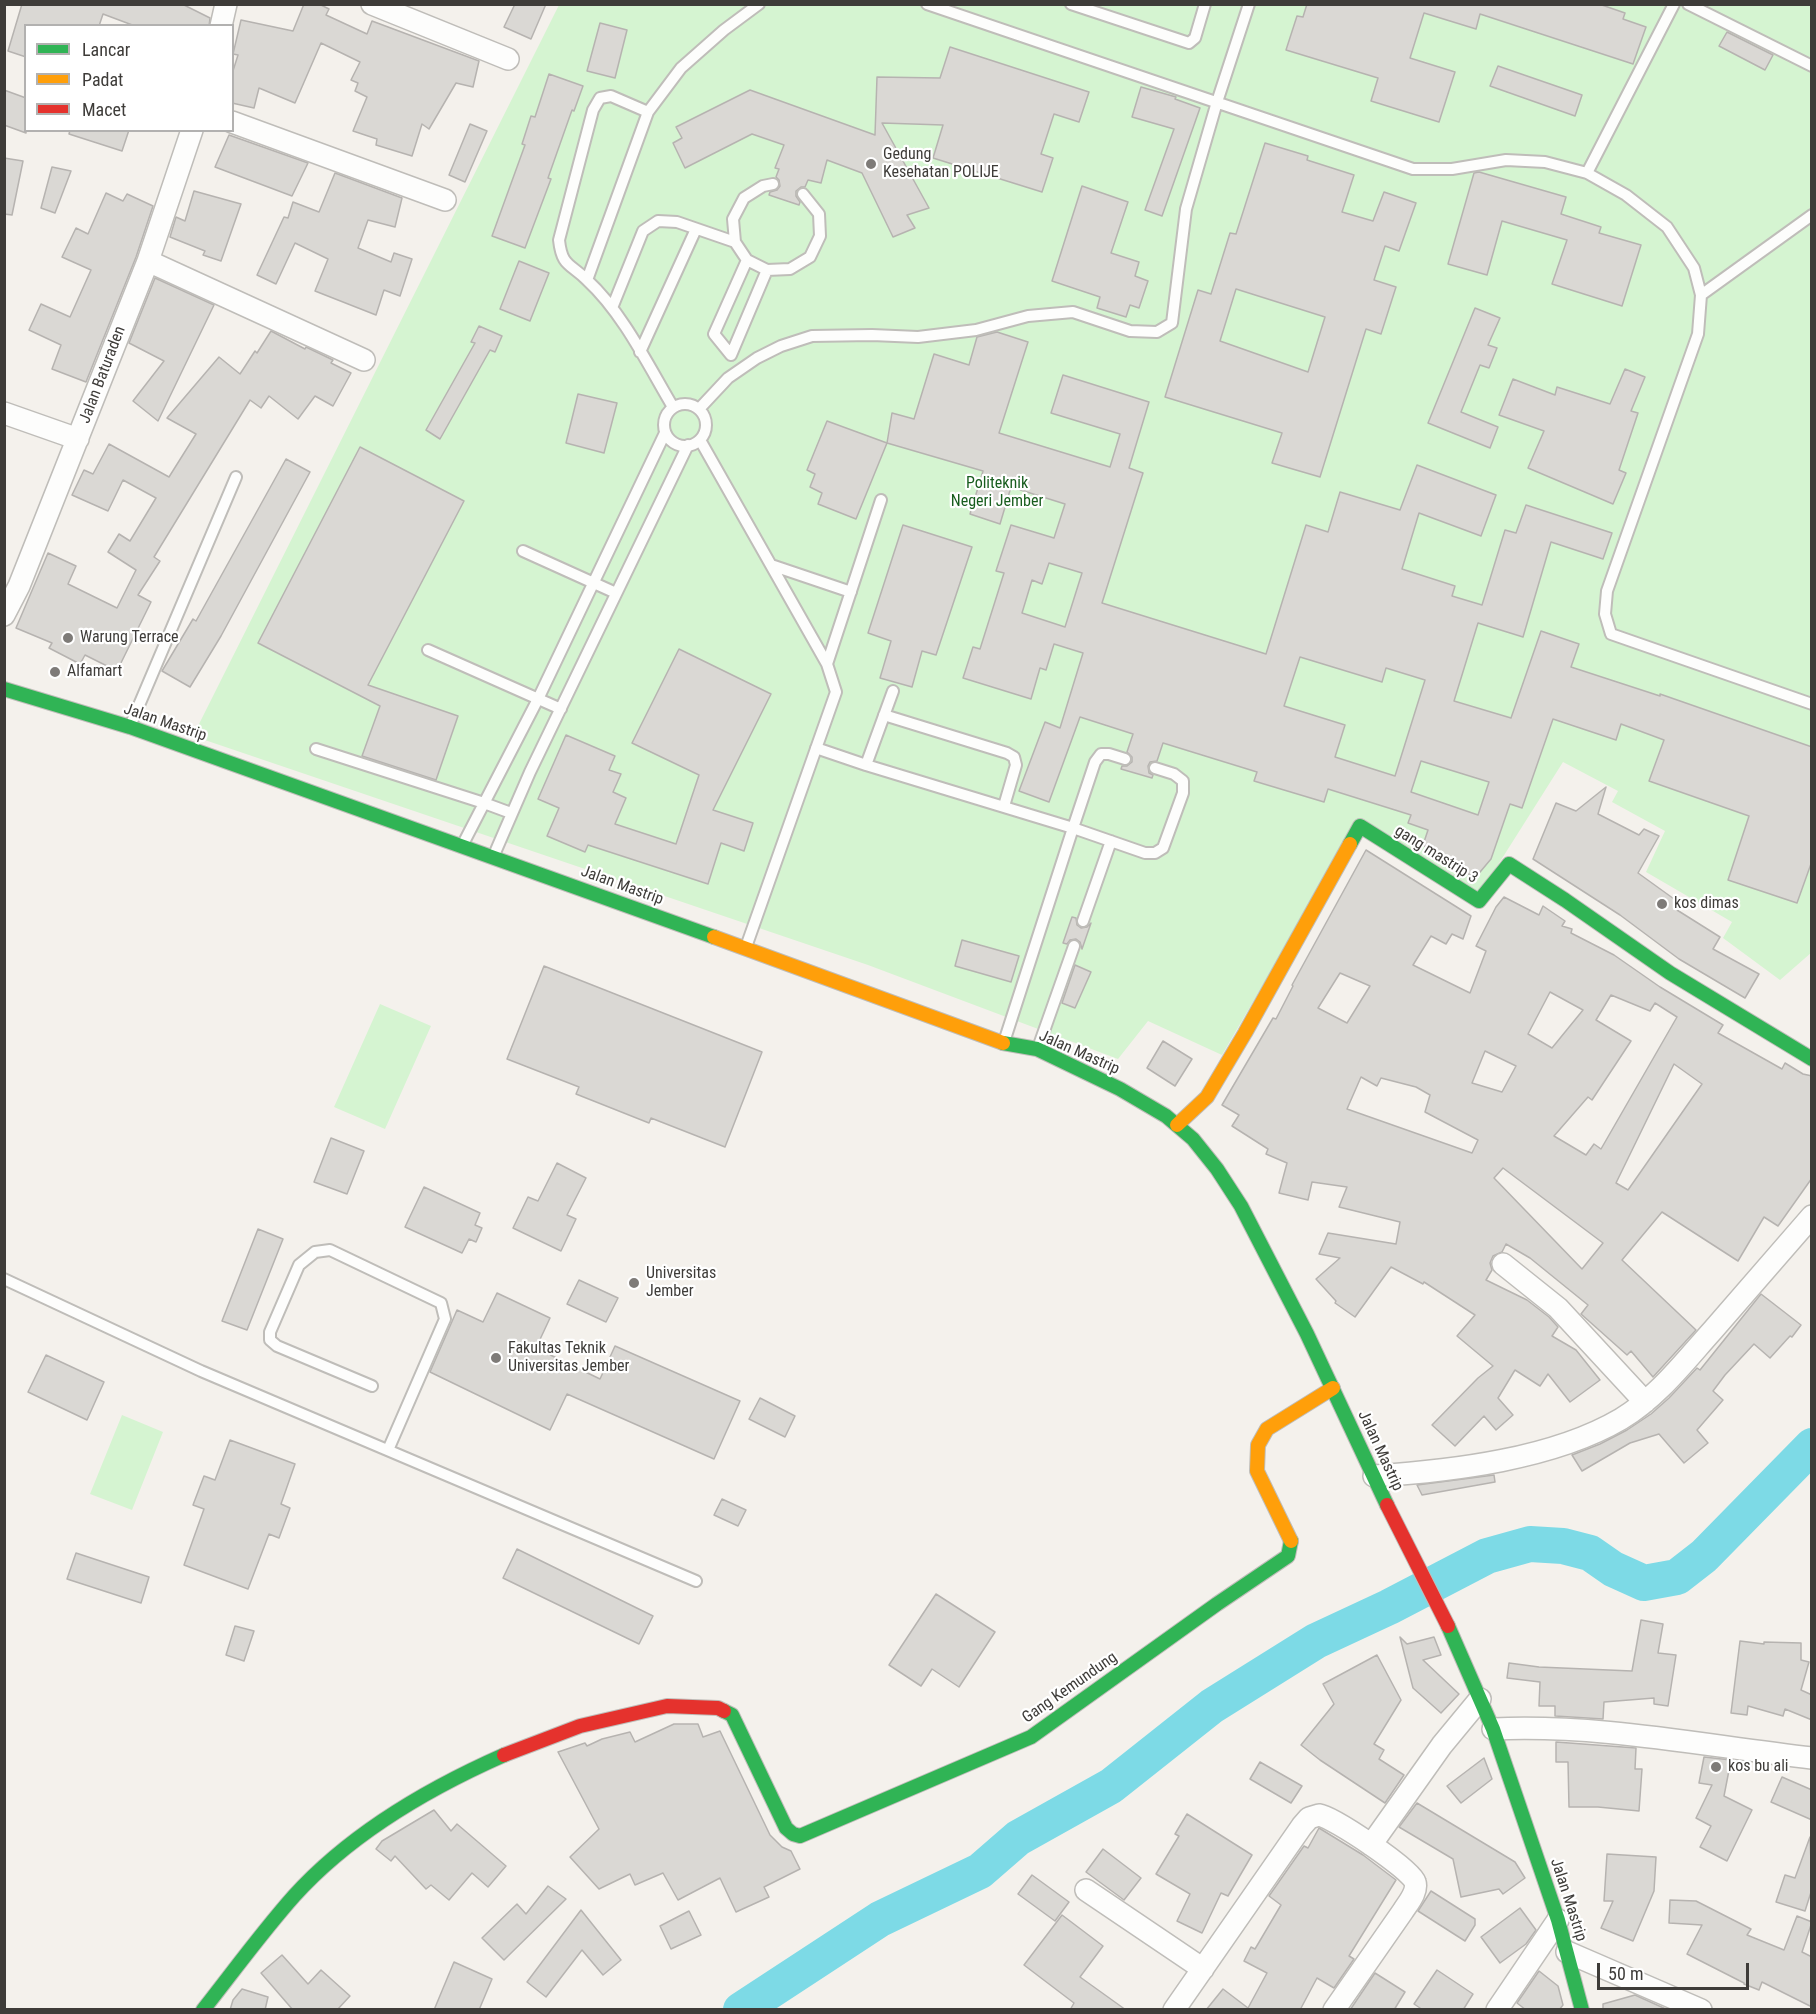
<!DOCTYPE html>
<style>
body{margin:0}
#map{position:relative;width:1816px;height:2014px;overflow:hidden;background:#f4f1ec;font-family:"Roboto Condensed",sans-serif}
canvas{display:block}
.frame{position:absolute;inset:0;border:6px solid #3e3c39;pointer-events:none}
.legend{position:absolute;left:24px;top:24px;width:210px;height:108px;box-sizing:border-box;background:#fff;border:2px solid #b2b1b0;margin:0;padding:8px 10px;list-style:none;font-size:18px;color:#3e3c39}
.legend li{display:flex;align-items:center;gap:12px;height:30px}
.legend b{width:30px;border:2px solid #b2b1b0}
.scale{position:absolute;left:1597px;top:1963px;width:152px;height:27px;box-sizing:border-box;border:3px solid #3e3c39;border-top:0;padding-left:8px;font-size:18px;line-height:21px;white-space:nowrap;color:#3e3c39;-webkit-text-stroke:4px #fff;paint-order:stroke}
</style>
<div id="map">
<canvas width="1816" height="2014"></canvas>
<div class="frame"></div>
<ul class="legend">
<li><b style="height:8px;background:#30b455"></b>Lancar</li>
<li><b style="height:8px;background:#ff9f0a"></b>Padat</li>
<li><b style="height:8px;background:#e5322d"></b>Macet</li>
</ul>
<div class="scale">50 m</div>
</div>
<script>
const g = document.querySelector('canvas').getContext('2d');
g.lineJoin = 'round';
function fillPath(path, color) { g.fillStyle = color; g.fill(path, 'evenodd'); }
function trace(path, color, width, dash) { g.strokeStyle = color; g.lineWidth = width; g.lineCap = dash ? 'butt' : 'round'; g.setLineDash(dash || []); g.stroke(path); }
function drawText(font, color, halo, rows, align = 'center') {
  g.font = font + ' "Roboto Condensed",sans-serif'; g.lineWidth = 4.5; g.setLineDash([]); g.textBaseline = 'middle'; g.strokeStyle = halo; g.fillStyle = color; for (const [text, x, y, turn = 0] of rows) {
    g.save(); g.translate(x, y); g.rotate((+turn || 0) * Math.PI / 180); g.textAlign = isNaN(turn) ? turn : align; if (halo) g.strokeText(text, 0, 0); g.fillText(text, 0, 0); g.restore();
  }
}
fillPath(new Path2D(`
 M559,5H1811L1812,952L1780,980L1723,938L1732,922L1646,872L1665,831L1612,802L1618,791L1563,762L1477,898L1358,821L1222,1055L1148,1021L1118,1059L868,965L193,736Z
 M380,1004L431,1026L385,1129L334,1107Z
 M122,1415L163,1432L132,1510L90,1494Z`), '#d5f4d1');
trace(new Path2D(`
 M741,2010L880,1919L980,1871L1018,1838L1111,1786L1212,1706L1316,1641L1389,1607L1487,1556L1530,1544L1563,1546L1590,1553L1613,1569L1644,1583L1677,1577L1704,1556L1812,1446`), '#7ddae6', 36);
const building = new Path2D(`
 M22,4H182L210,18L209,26H135L103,14L99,26H26V57L8,51Z
 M304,4H319L329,9L326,15L367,34L372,21L479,61L473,87L456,83L429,129L422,124L412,156L376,145L377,139L353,131L367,97L355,91L358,83L351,80L360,62L321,43L295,103L259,88L254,108L232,103V74L238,55L233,54L241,20L293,31Z
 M515,4H546L531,39L504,27Z
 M1307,4H1599L1625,13L1623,19L1646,27L1633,64L1480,14L1476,29L1424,13L1410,58L1455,72L1439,122L1371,101L1378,78L1286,50L1297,16L1303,17Z
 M600,23L627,30L615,78L587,71Z
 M1727,32L1773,55L1765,70L1719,46Z
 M950,47L1089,92L1079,122L1054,114L1041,154L1053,158L1042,192L933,158L943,125L882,123L929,208L907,215L915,228L893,237L862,173L827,160L821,183L808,180L805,187H801L796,191V196L800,202L799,205L769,195L770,192L777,190L780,186L779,180L776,177L779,169L775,168L784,145L752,134L685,168L673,143L682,138L676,127L750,90L875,135L877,77L940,78Z
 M1498,66L1582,95L1575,116L1490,86Z
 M549,74L583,86L574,111L572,110L548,178L551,179L525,248L492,236L525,145L522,144L531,116L535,117Z
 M1141,87L1176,97L1175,99L1200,108L1162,216L1145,210L1174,129L1132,117Z
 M4,90L26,98V133L4,125Z
 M470,124L487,131L465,182L449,175Z
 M70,130H129L122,151L69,134Z
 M229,135L308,163L292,196L215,167Z
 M1265,143L1308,156L1307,160L1354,175L1342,212L1373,221L1384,192L1416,203L1399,251L1385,246L1374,280L1396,287L1381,334L1366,329L1320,477L1272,463L1282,433L1165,397L1198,290L1211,294L1230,233L1236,234ZM1236,289L1325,317L1308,372L1220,341Z
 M4,158L23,161L12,215L4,214Z
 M52,167L71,171L55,213L41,208Z
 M1479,172L1566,197L1561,214L1601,227L1599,233L1641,245L1622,306L1552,284L1567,240L1502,221L1487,275L1448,264L1474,173Z
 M335,173L402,198L395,227L368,220L358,248L391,262L394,253L412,259L400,296L384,290L376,315L315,291L328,259L295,243L276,284L257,275L284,217L288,218L293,202L319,212Z
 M1082,186L1128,202L1111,253L1139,262L1135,276L1148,281L1139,308L1130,305L1126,317L1097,308L1100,297L1052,281Z
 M194,191L241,204L221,261L203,255L205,251L170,237L176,217L185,221Z
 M106,193L123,201L127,194L153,206L136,257L86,382L52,369L61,345L29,330L41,304L70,317L91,270L62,257L76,228L88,234Z
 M519,261L549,273L530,321L500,309Z
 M155,278L214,305L158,421L133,401L164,361L129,343Z
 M1475,308L1500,318L1488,345L1497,348L1489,368L1480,365L1461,412L1498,427L1490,448L1428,423Z
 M479,326L502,336L495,352L490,350L440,439L426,430L475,343L471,342Z
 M271,331L305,349L306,347L333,360L331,363L351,373L333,406L315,396L298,419L269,396L261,408L250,400L154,557L160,561L138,595L151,602L117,671L85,655L80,664L49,648L52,643L16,628L48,553L76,566L68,584L117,608L136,570L108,552L119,534L130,541L156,498L123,480L108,511L72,495L84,470L93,474L109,444L169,477L196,434L167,418L219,357L240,374L255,351L257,353Z
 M997,332L1028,342L999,433L1110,467L1120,434L1051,413L1063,375L1149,402L1129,468L1143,473L1102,603L1266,654L1306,525L1328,532L1340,492L1400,510L1417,465L1496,495L1481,536L1419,513L1402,569L1455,586L1452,596L1482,605L1505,530L1516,533L1526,505L1612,533L1603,559L1551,542L1523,637L1478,623L1454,701L1511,718L1541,631L1579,644L1571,667L1660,696V694L1812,747V861L1797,903L1728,880L1749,816L1649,781L1664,740L1621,724L1616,740L1553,719L1522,808L1510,804L1491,859L1475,878L1423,845L1428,830L1408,823L1411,815L1328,789L1324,802L1254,781L1257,772L1163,743L1157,761L1150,762L1148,766L1149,773L1153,775L1152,778L1121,769L1122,766H1127L1132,762V757L1127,752L1133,734L1080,717L1049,802L1019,791L1045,722L1060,728L1083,653L1054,644L1046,670L1040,668L1031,699L963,678L973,647L980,649L1004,573L996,571L1011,525L1054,538L1065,504L1011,487L1000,524L970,514L983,471L887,443L892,413L914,419L934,354L969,365L977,337ZM1049,563L1082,573L1065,627L1022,613L1032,580L1042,584ZM1300,657L1382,682L1386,668L1425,680L1395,776L1335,757L1345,725L1284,706ZM1421,761L1489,782L1478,815L1411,792Z
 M1625,369L1645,377L1631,411L1638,413L1619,470L1626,473L1613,504L1528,468L1544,431L1499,415L1513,379L1555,395L1557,387L1610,404Z
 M578,394L617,403L604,453L566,443Z
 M827,421L887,443L856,519L818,504L822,493L810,487L815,474L807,470Z
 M360,447L464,501L368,685L458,716L436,780L362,756L380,706L258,643Z
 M286,459L310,472L221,636L190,687L162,671L193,619L196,621Z
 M903,525L972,547L936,655L922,651L912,687L880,678L891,641L868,633Z
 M679,649L771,694L713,810L753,823L744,851L721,843L708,884L588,845L585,852L547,836L559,808L538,799L566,735L615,756L609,770L621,774L613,792L626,798L615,824L676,844L699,775L632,743Z
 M1606,787L1598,814L1639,835L1644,829L1659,836L1638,873L1681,904L1677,910L1720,937L1713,949L1759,974L1745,998L1679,959L1620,915L1533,859L1556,803L1576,811Z
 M1366,850L1471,916L1463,939L1452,934L1446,944L1431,936L1413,965L1470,993L1486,951L1476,946L1496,907L1504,897L1539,915L1543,906L1565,921L1562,926L1572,929L1571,933L1614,955L1660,987L1723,1025L1718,1033L1782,1069L1785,1063L1803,1074L1812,1076V1178L1778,1226L1764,1217L1738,1261L1662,1212L1622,1260L1696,1330L1653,1377L1631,1351L1627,1355L1581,1314L1588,1305L1530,1258L1506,1244L1502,1252L1493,1256L1490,1263L1492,1270L1486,1280L1527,1300L1549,1317L1558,1327L1552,1336L1576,1350L1600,1380L1570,1402L1548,1374L1540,1386L1515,1370L1498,1398L1513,1415L1496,1430L1484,1416L1455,1446L1432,1425L1478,1378L1493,1366L1457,1336L1475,1315L1424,1282L1423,1284L1391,1267L1355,1317L1335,1303L1336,1301L1316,1279L1340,1258L1319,1254L1328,1233L1396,1244L1400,1222L1339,1207L1347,1187L1312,1182L1308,1200L1279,1193L1287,1163L1266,1154L1268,1149L1232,1126L1239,1115L1222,1105L1273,1018L1276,1019L1293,986L1292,985ZM1340,973L1370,986L1347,1023L1318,1008ZM1550,992L1583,1010L1552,1048L1528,1034ZM1611,995L1650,1011L1655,1003L1677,1017L1601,1149L1594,1144L1586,1155L1554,1136L1588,1097L1592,1100L1631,1041L1596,1020ZM1485,1051L1516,1066L1502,1092L1472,1083ZM1674,1064L1702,1084L1628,1190L1616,1183ZM1361,1077L1377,1086L1381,1078L1416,1087L1430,1095L1425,1112L1478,1140L1472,1153L1347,1109ZM1503,1168L1603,1243L1582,1269L1494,1178Z
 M1072,917L1076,918L1077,925L1081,928L1087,927L1091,923L1082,949L1080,942L1076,939L1070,940L1067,944L1063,943Z
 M962,940L1019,956L1011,982L955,966Z
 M1075,965L1091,972L1075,1008L1062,1003Z
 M544,966L762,1052L725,1147L651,1118L649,1123L576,1094L579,1087L507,1059Z
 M1163,1041L1192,1059L1175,1086L1147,1068Z
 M331,1138L364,1151L347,1194L314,1182Z
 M557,1163L586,1178L567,1215L576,1219L561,1251L513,1228L528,1197L538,1201Z
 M424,1187L480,1213L475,1225L482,1228L476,1242L469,1239L462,1253L405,1227Z
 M258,1229L283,1239L247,1330L222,1321Z
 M579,1280L618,1298L606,1322L567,1304Z
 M497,1293L550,1318L536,1348L600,1379L615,1346L740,1401L714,1459L567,1394L550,1430L430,1372L457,1310L483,1322Z
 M1761,1294L1801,1325L1792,1337L1790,1336L1770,1358L1754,1344L1725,1375L1713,1391L1723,1400L1697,1430L1708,1443L1684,1463L1659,1434L1630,1443L1582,1471L1572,1455L1600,1444L1627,1430L1651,1414L1669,1398L1697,1368L1700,1370Z
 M46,1355L104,1382L87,1420L28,1392Z
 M760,1398L795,1416L785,1437L749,1419Z
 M230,1440L295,1464L281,1504L290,1508L279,1538L269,1534L248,1589L184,1565L204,1509L193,1505L204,1476L215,1480Z
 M1494,1475L1495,1482L1422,1495L1417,1485Z
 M722,1499L746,1510L738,1526L714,1515Z
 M517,1549L653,1616L639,1644L503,1578Z
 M76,1553L149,1577L141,1603L67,1579Z
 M936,1594L995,1632L959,1687L932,1669L921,1686L889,1665Z
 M1641,1620L1663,1624L1658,1653L1676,1655L1668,1706L1654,1704V1698L1604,1702L1603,1719L1555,1716V1706H1539L1540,1682L1507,1678L1509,1663L1539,1667L1632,1671Z
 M235,1626L254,1631L244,1661L226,1655Z
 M1400,1637L1407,1644L1434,1637L1441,1655L1423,1660L1459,1694L1441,1713L1413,1688Z
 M1740,1641L1764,1644V1642L1801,1643V1660L1809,1662L1801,1690L1812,1695V1720L1785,1709L1783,1716L1748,1706L1747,1715L1731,1713Z
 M1377,1655L1401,1700L1374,1744L1384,1750L1379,1759L1404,1775L1385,1803L1320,1760L1301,1745L1334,1704L1323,1684Z
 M674,1724H698L703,1737L720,1731L770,1835L782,1847L791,1851L800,1869L764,1887L769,1897L736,1912L720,1878L678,1900L663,1873L635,1885L630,1874L599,1889L570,1857L599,1829L558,1752L585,1743L587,1746L602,1739L630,1732L635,1742Z
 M1556,1742L1636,1748L1635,1769H1642L1639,1811L1598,1807H1569L1568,1762H1556Z
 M1704,1757L1731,1760L1724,1796L1752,1810L1727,1861L1700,1847L1711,1826L1696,1818L1712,1785L1699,1783Z
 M1484,1758L1492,1779L1461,1803L1447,1786Z
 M1260,1762L1302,1786L1291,1803L1250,1779Z
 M1782,1777L1812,1790V1820L1771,1802Z
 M1417,1803L1515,1862L1525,1878L1503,1894L1499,1889L1461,1897L1453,1859L1399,1827Z
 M434,1810L451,1831L457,1824L506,1866L488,1887L472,1873L449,1900L431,1885L426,1889L395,1856L391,1861L376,1849L382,1841Z
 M1187,1814L1252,1855L1228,1896L1221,1893L1202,1933L1177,1921L1190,1894L1156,1874L1179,1836L1175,1834Z
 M1319,1828L1363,1855L1396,1880L1349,1956L1354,1959L1334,1988L1317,1978L1300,2010H1206L1223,1989L1248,2008L1267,1973L1244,1961L1251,1947L1255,1949L1281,1905L1269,1896L1304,1846L1308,1848Z
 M1810,1837L1812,1889L1805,1911L1776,1902L1785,1875L1795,1878Z
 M1103,1849L1141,1878L1124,1900L1086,1872Z
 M1607,1854L1656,1857L1654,1891L1633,1941L1601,1928L1613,1901H1604Z
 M1032,1875L1069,1902L1055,1921L1018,1894Z
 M548,1886L566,1899L504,1960L482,1938L517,1904L526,1914Z
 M1431,1891L1475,1919V1925L1465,1941L1418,1911Z
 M1670,1900L1696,1901L1751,1929L1747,1935L1784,1950L1797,1916L1812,1922L1802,1952L1812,1957V2007L1762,1982L1759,1990L1744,1984V1983L1687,1954L1702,1925L1669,1923Z
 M1520,1908L1536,1930L1526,1944L1500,1963L1481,1937Z
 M581,1910L621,1960L603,1975L582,1950L546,1997L527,1982Z
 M689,1911L701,1935L671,1949L660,1926Z
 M1062,1915L1103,1946L1080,1977L1126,2010H1070L1074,2003L1024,1965Z
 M282,1955L308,1984L321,1970L350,1996L337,2010H293L261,1973Z
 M454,1962L492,1979L479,2010H434Z
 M1437,1970L1473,1994L1463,2010H1423L1414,2004Z
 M1539,1971L1558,1986L1563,2005L1559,2010H1526L1517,2003Z
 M1375,1973L1405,1992L1394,2010H1350Z
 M242,1989L268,1997L265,2010H230L233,2000Z
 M1635,1995L1668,2010H1603V2004Z`);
fillPath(building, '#dad8d4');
trace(building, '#b6b3b0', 1.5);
const lane = new Path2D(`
 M927,4L1413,169H1452L1506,160L1545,162L1587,173L1626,195L1667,227L1694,268L1701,295L1698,334L1607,591L1605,614L1611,634L1812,704
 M1071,4L1189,43L1195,38L1205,4
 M1688,4L1812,66
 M648,112L611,96L600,98L593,110L559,240C562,267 570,263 587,280C623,313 648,365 673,407
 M1587,173L1674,4
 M773,184L763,186L744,198L733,219L735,242L747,260L767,270L790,269L810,257L820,236L819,214L803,194
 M747,260L714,334L731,355L767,270
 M587,280L648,112L681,68L724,30L759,4
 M1701,295L1812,215
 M612,308L643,231L658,221L677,222L735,242
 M640,352L696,229
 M664 425a21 21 0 1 1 42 0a21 21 0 1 1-42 0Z
 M699,409L728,378L757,358L781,346L812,336L872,335L918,337L976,330L1028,316L1073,312L1130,331L1157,332L1172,323L1186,209L1217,102L1249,4
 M700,440L827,664L836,692L746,947
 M523,551L616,593
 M771,565L851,592
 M428,650L561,709
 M827,664L881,500
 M884,715L1007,753L1014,757L1016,765L1004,806
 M131,724L236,477
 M816,748L866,765L1073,828L1004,1042
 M316,749L484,803L511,813
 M1125,759L1109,754H1101L1095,762L1073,828L1145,853H1155L1163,848L1183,793V781L1174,774L1155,768
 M866,765L893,691
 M463,844L538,699L665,433
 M494,855L530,772L688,445
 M1083,921L1111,841
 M1038,1048L1074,946
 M4,1279L201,1371L696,1581
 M372,1386L277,1346L270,1340V1332L299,1265L315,1252L330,1250L441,1303L445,1319L388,1450`);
const street = new Path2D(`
 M372,4L508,59
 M221,26L226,4
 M232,122L445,200
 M148,261L364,360
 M4,413L78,439
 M4,615L19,586L148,261L192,130
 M1503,1264L1558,1308L1645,1402
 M1374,1476C1452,1471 1553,1459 1621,1419C1658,1397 1685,1361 1713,1330C1746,1292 1779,1254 1812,1216
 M1493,1729C1601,1724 1705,1746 1812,1758
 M1371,1845L1442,1745L1480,1699
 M1086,1890L1203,1969
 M1567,1952L1701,2010
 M1174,2010L1302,1826L1309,1818L1319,1815C1333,1817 1412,1870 1415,1882C1418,1892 1408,1903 1403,1911L1334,2010
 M1497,2010L1558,1920`);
const fast = new Path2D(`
 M4,689L130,727L714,937
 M1350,844L1360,826L1479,901L1509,864L1565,900L1670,973L1812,1059
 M1003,1043L1037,1049L1120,1089L1166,1116L1193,1139L1217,1169L1241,1206L1307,1334L1387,1505
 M1448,1626L1493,1729L1558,1920L1582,2010
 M724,1711L732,1715L786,1828L793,1834L800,1836L1031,1737L1217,1604L1288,1556L1291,1541
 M203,2010C233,1972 262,1932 294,1896C351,1833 427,1789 504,1755`);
const slow = new Path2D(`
 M714,937L1003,1043
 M1177,1125L1207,1097L1245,1033L1350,844
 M1291,1541L1257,1471L1258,1445L1267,1429L1333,1388`);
const jam = new Path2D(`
 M1387,1505L1448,1626
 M504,1755L580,1726L667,1706L718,1708L724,1711`);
trace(lane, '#bfbdb9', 14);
trace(street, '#bfbdb9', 24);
trace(fast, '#bfbdb9', 16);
trace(slow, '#bfbdb9', 16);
trace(jam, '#bfbdb9', 16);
trace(lane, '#fdfdfc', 10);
trace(street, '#fdfdfc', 21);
trace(fast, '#30b455', 14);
trace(slow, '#ff9f0a', 14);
trace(jam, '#e5322d', 14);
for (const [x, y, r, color] of [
 [871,164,6,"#7e7b78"],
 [68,638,6,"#7e7b78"],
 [55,672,6,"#7e7b78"],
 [1662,904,6,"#7e7b78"],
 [634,1283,6,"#7e7b78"],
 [496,1358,6,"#7e7b78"],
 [1716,1767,6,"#7e7b78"]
]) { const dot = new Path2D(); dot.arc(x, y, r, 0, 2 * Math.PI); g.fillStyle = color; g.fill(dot); trace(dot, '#fff', 2); }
drawText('16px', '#3e3c39', '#fff', [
 ["Gedung",883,155],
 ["Kesehatan POLIJE",883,173],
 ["Warung Terrace",80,638],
 ["Alfamart",67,672],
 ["kos dimas",1674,904],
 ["Universitas",646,1274],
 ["Jember",646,1292],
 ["Fakultas Teknik",508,1349],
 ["Universitas Jember",508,1367],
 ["kos bu ali",1728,1767]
], 'left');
drawText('16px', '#3e3c39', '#fff', [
 ["Jalan Baturaden",103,375,-69],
 ["Jalan Mastrip",165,723,19],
 ["gang mastrip 3",1436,855,32],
 ["Jalan Mastrip",622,886,20],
 ["Jalan Mastrip",1079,1053,24],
 ["Jalan Mastrip",1380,1451,65],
 ["Gang Kemundung",1070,1688,-35],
 ["Jalan Mastrip",1568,1900,72]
]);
drawText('16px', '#185d1e', '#fff', [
 ["Politeknik",997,484],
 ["Negeri Jember",997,502]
]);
</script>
